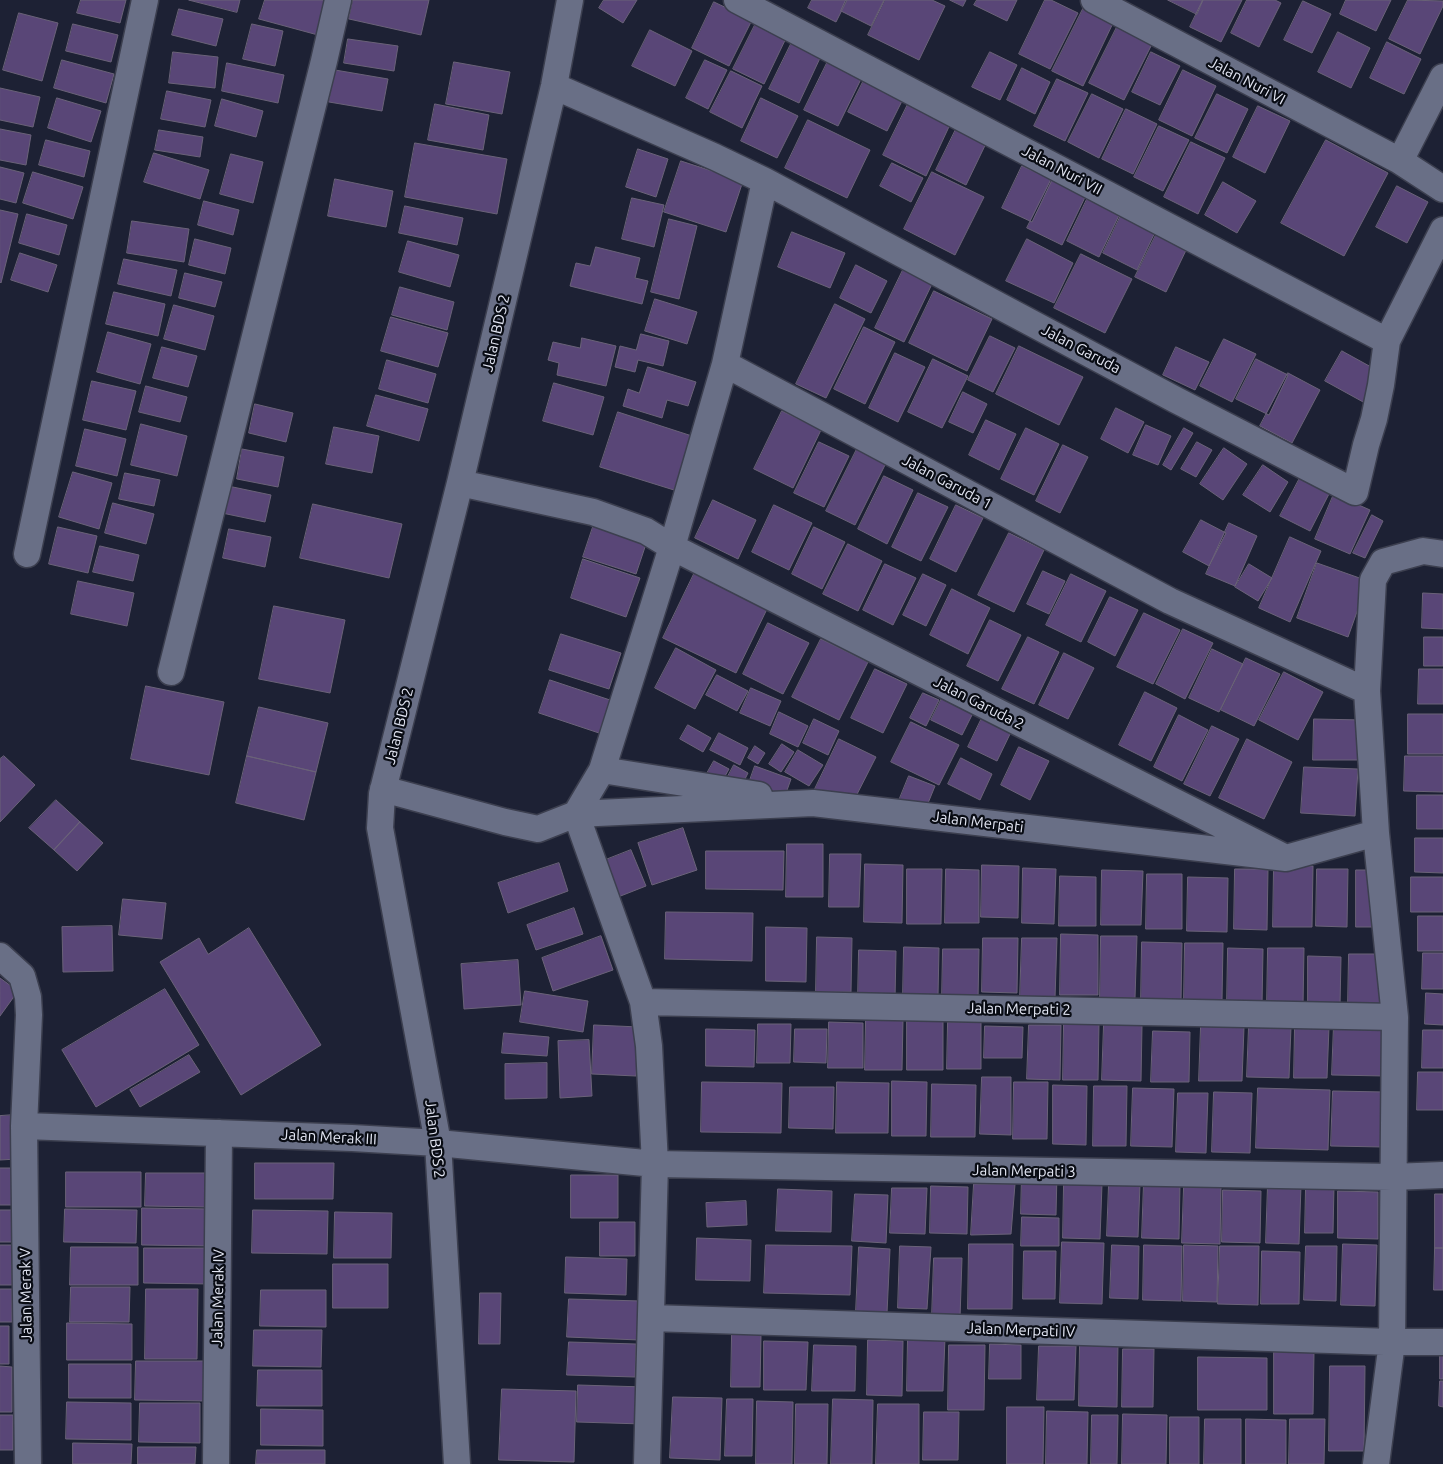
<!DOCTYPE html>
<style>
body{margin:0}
canvas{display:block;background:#1d2134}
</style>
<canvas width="1443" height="1464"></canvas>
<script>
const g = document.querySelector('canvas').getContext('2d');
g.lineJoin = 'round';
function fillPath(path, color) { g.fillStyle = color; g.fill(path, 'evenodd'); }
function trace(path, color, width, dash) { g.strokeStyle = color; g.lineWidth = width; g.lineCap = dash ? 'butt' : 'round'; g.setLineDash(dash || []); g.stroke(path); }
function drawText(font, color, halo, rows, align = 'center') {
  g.font = font + ' Ubuntu,sans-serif'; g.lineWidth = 4.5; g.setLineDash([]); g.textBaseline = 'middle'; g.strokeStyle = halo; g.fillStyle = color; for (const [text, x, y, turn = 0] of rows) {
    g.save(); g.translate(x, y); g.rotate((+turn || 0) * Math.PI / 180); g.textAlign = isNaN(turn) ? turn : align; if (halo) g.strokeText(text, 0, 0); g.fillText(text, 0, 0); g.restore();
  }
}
const building = new Path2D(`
 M81,0H126L120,23L77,13Z
 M189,0H240L237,12Z
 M265,0H328L318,35L259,19Z
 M353,0H429L421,35L349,19Z
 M604,0H637L623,23L599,8Z
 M812,0H847L836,22L808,8Z
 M846,0H884L871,26L841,11Z
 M885,0H932L945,6L919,60L868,35Z
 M950,0H966L963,6Z
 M977,0H1017L1007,21L974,5Z
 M1045,0H1051L1078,13L1050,69L1019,54Z
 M1168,0H1203L1197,14Z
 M1203,0H1242L1221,42L1190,27Z
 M1247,0H1275L1281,3L1259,47L1231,33Z
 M1346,0H1391L1376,31L1340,14Z
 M1408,0L1443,1V6L1420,54L1389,39Z
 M1303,1L1331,14L1312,53L1284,40Z
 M714,2L752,20L729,66L692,48Z
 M1084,7L1114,21L1083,86L1052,71Z
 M179,9L223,19L216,46L172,35Z
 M19,13L58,23L42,81L3,70Z
 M759,17L789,32L764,84L733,69Z
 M73,24L118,35L111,62L66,51Z
 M252,24L283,31L275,66L243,59Z
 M1117,27L1152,44L1124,100L1089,83Z
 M650,30L692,51L675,86L632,66Z
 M1338,32L1370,48L1351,88L1318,72Z
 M348,39L398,46L394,71L344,63Z
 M792,42L821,56L799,103L769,89Z
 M1387,42L1421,59L1404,94L1370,78Z
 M173,52L218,57L215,88L169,83Z
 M990,52L1017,65L1000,100L972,87Z
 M1151,52L1180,66L1160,105L1132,92Z
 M829,59L863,75L838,126L804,110Z
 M62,60L114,74L106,103L54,88Z
 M705,60L727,70L708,109L686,98Z
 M454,62L510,72L502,114L446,104Z
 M227,63L284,75L278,103L222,91Z
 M1022,68L1050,82L1035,114L1007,100Z
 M335,70L388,79L382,111L329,102Z
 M1183,70L1216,86L1192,136L1159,120Z
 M731,71L762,86L742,128L710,112Z
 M1057,79L1088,93L1065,141L1034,126Z
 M864,80L903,99L887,131L848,112Z
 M0,88L40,97L33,127L0,120Z
 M167,91L211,100L205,127L161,119Z
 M1092,94L1123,109L1099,158L1068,142Z
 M1217,94L1248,109L1227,153L1195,138Z
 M912,96L954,116L926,176L883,155Z
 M57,98L101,111L91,142L48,128Z
 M761,98L798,116L777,158L741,141Z
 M222,99L263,111L256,137L215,126Z
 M435,104L489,115L483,150L428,140Z
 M1258,106L1290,121L1265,173L1233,157Z
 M1126,109L1157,124L1133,174L1102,159Z
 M961,119L991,133L966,185L936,170Z
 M808,120L870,150L847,198L785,168Z
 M1159,126L1189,140L1163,191L1134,177Z
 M0,129L31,135L26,165L0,160Z
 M159,130L203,137L200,157L155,150Z
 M46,140L90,151L84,177L39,165Z
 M1326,140L1388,173L1344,256L1281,223Z
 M1191,142L1225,158L1198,214L1164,197Z
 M415,143L507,159L497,214L405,197Z
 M638,149L668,159L656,197L626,187Z
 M154,153L209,170L200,199L144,182Z
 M231,154L263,162L253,203L220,194Z
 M681,161L743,181L726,232L664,212Z
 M892,163L923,178L911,202L880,186Z
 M1022,166L1052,180L1032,222L1002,208Z
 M0,167L24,173L16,203L0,199Z
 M33,172L83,187L73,219L23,203Z
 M932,172L984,197L955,255L904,229Z
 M1054,174L1088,191L1062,245L1027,228Z
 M335,179L393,191L386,227L328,216Z
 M1223,182L1256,201L1237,233L1205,215Z
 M1397,186L1428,202L1407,243L1376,227Z
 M1091,191L1123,207L1099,257L1067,241Z
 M632,198L664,205L654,247L622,239Z
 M204,201L239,210L233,235L198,225Z
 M405,206L463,218L457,245L399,233Z
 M0,210L18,214L1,283L0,282Z
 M1123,211L1157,228L1137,270L1103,253Z
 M27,214L67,225L59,255L19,243Z
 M669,219L697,226L679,299L651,292Z
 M132,221L189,229L184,262L127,253Z
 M1159,229L1189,244L1166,292L1135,277Z
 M792,232L845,253L830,288L778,267Z
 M195,239L231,248L225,274L189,265Z
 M1027,239L1073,263L1054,303L1006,281Z
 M408,241L459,255L450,287L399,272Z
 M596,247L640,258L635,278L648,281L642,304L570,286L576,263L590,266Z
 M20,253L57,265L48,292L11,280Z
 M1081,254L1132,279L1105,333L1054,308Z
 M124,259L177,270L171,296L118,284Z
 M856,265L887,281L871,313L840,298Z
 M903,270L932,284L904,342L875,328Z
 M185,273L222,282L215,307L179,298Z
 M400,287L454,302L447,330L392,315Z
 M934,291L992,319L967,371L909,343Z
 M114,292L165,304L158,336L106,324Z
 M655,299L697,312L687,344L645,331Z
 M835,304L865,319L826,398L796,384Z
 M174,305L214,316L205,350L164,339Z
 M391,317L448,333L438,367L381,351Z
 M864,327L895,342L865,404L834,389Z
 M108,332L151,344L140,384L97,372Z
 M641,334L669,341L663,366L638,360L635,372L615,367L620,346L636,350Z
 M990,336L1015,348L993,392L968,380Z
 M582,338L616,346L606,386L557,375L559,363L548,360L553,342L580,348Z
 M1224,339L1256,354L1232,402L1200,386Z
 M1019,346L1083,377L1059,425L996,394Z
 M162,347L197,356L188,387L153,378Z
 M1176,347L1209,362L1195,390L1163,375Z
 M1342,351L1382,373L1365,403L1325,381Z
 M895,353L925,367L898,422L869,408Z
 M933,359L968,376L942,428L908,412Z
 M1256,359L1288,375L1269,415L1236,399Z
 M387,360L436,374L428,403L379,389Z
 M648,367L696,382L688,406L667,400L662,418L623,406L628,389L639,393Z
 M1288,373L1320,390L1292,443L1260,426Z
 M92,381L136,391L126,430L83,420Z
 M554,383L604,397L593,435L543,421Z
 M146,386L187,397L180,422L139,412Z
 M963,392L987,404L973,433L949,422Z
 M376,395L428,409L419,441L367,426Z
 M255,404L293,413L286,442L249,433Z
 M1116,408L1144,422L1128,453L1101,439Z
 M782,411L821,430L793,488L754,469Z
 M618,412L692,436L674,490L600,467Z
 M986,420L1016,434L999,470L969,455Z
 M141,424L187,436L177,476L131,465Z
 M1146,425L1171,436L1158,465L1133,455Z
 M334,427L379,436L372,473L326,464Z
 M1026,428L1059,444L1034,495L1001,479Z
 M1184,428L1193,433L1171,470L1163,465Z
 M85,429L126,439L117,476L76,466Z
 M819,442L849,456L824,507L794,493Z
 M1197,442L1212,450L1196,477L1181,469Z
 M1063,445L1088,457L1060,513L1036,501Z
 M1224,448L1247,464L1223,500L1200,484Z
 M242,449L284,457L278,487L237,479Z
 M857,449L886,463L855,525L826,511Z
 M1263,465L1288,482L1270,512L1243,495Z
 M73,472L112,483L99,529L59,517Z
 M125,473L160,480L154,506L119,499Z
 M884,476L913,490L887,544L858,529Z
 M1301,476L1330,492L1310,531L1280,516Z
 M228,486L271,495L265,522L222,513Z
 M918,493L948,507L921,561L892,547Z
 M1334,494L1370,510L1350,554L1315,539Z
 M713,500L756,520L738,559L695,538Z
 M113,503L154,514L146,544L105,533Z
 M313,504L402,524L389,578L300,558Z
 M774,505L812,523L789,570L752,552Z
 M956,505L983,518L956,572L930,559Z
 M1372,515L1383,521L1365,558L1353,553Z
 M1201,520L1226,533L1209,566L1183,552Z
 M595,521L648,538L636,574L583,557Z
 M1229,523L1257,536L1235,586L1206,574Z
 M58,527L97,536L88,573L49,564Z
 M814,527L845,542L822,589L792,574Z
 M229,529L271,537L265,567L223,558Z
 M1009,533L1044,550L1014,612L978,595Z
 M1290,537L1321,551L1290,622L1259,608Z
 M848,544L882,561L858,611L823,594Z
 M100,546L139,555L133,581L93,572Z
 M583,559L640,578L626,617L571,598Z
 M1317,563L1368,581L1348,637L1297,618Z
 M885,564L916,578L893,625L863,610Z
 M1249,564L1272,578L1258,601L1235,587Z
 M1043,571L1065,581L1049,614L1027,604Z
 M695,572L768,607L736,673L663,638Z
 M923,574L946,585L926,626L903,615Z
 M1071,574L1106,591L1081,642L1046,625Z
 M78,581L134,593L127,626L71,614Z
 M952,589L990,608L968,654L930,635Z
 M1423,593L1443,594V629L1422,628Z
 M1110,597L1138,610L1115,656L1088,642Z
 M274,606L345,620L330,693L259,679Z
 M1144,613L1180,630L1153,684L1117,667Z
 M990,620L1021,635L998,681L967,666Z
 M768,623L809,643L783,694L743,674Z
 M1183,629L1213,643L1185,699L1156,684Z
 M561,634L621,653L609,689L549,670Z
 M1028,637L1059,652L1034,704L1002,689Z
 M1424,637H1443V666H1424Z
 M821,639L868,662L839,720L792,697Z
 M676,648L716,670L695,709L655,688Z
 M1212,649L1243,664L1219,712L1189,698Z
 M1064,653L1094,668L1068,719L1039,705Z
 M1246,658L1280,674L1254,726L1221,710Z
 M875,669L907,684L883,733L851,718Z
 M1419,669H1443V704H1418Z
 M1284,672L1323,692L1298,740L1259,720Z
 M717,675L748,691L737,711L706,695Z
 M550,680L616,702L605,735L539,713Z
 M146,686L224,702L209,775L131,759Z
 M751,688L781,701L770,726L740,713Z
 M1145,692L1177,708L1151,761L1119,745Z
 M923,693L939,700L926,726L910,718Z
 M943,696L974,711L962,735L931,720Z
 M259,707L328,723L316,772L247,756Z
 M779,712L808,726L798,747L770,734Z
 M1408,714H1443V754H1408Z
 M1179,715L1208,730L1182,781L1154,767Z
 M982,718L1011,732L997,761L968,747Z
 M814,719L839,731L828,755L803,743Z
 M1314,719L1363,720L1361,760H1313Z
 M911,722L959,745L939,785L891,762Z
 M688,725L711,738L703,752L680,739Z
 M1212,726L1239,739L1210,796L1184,784Z
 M719,733L748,748L740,765L710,750Z
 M839,739L876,757L851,806L815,789Z
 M1247,739L1292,762L1264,819L1219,798Z
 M782,744L794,752L781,772L769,764Z
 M755,746L765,753L758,764L748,758Z
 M1019,747L1049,761L1030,800L1001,785Z
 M798,750L823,765L809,786L785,772Z
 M4,756L35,785L0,822V759Z
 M247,756L316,772L304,820L236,803Z
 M1405,756H1443V792L1404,791Z
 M961,758L992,774L980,800L948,784Z
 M714,761L729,769L720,785L705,777Z
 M734,765L748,773L740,789L725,782Z
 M755,766L791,779L785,796L749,783Z
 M1304,767L1358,769L1355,816L1301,813Z
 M909,776L935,786L924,813L898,803Z
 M1417,795H1443V829H1417Z
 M56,800L80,822L54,850L29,828Z
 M80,822L103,843L77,871L54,850Z
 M683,828L697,870L652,885L638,843Z
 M1415,838H1443V873L1415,872Z
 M787,844H823V897H786Z
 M631,850L646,886L618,897L603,861Z
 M706,851H784L783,890L706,889Z
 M830,854H861L859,907H829Z
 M559,863L568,891L508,913L498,883Z
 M865,864L903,865L902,923L864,922Z
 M982,865L1019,866L1018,918L981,917Z
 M1274,866H1313L1312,927H1273Z
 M1023,868L1056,869L1054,924L1022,923Z
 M907,869H942L941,924H907Z
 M946,869L979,870V923H945Z
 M1235,869H1268L1267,930L1234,929Z
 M1317,869H1348L1347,927L1316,926Z
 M1102,870L1143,871L1141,925H1101Z
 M1356,870H1374V927H1356Z
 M1147,874H1182V929H1146Z
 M1060,876L1096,877V926H1059Z
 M1188,877L1228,878L1227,932L1187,931Z
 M1411,877H1443V912H1411Z
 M123,899L166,903L162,939L119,935Z
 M574,908L583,934L536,950L527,925Z
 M666,912L753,913L752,961L665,959Z
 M1418,916H1443V951H1418Z
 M112,926L113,971L63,972L62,927Z
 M766,927L807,928L806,982L766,981Z
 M249,928L321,1045L241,1095L160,962L199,938L208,954Z
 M1061,934L1098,935V995H1060Z
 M601,936L613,970L553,991L542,958Z
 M1101,936H1137L1135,998H1100Z
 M817,937L852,938L851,992H816Z
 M983,938H1018L1017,993L982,992Z
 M1022,938H1057L1055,998H1020Z
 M1142,942L1182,943L1181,1002H1141Z
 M1185,943H1223L1222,1000H1184Z
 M904,947L939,948L938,996H903Z
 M1228,948L1263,949L1262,1005H1227Z
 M1268,948H1304L1303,1006H1267Z
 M943,949H979L978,1000L942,999Z
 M859,950L896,951L895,999H858Z
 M1423,953H1443V989H1422Z
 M1349,954H1381V1005H1348Z
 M1308,956L1341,957L1340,1006L1308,1005Z
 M518,960L521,1005L464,1009L461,964Z
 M0,978L18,991L0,1016Z
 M165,989L199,1045L96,1107L62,1050Z
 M525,991L588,1001L583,1032L520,1022Z
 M1426,993L1443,994V1025L1425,1024Z
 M866,1019H903L902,1070H865Z
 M907,1021H943V1070H907Z
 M829,1022L863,1023V1068H828Z
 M948,1022H981V1069H947Z
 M1064,1023L1099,1024L1098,1080H1063Z
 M758,1024H791L790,1063H757Z
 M1104,1024L1142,1025L1141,1081L1102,1080Z
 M1334,1024L1386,1025L1385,1076L1332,1075Z
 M594,1025L639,1027L636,1076L592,1074Z
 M1029,1025H1061L1060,1080L1027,1079Z
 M985,1026L1023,1027L1022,1058H984Z
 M1201,1026L1244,1027L1242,1081H1199Z
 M1249,1026L1291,1027L1289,1078L1247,1077Z
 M1295,1026L1329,1027L1327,1078H1294Z
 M706,1029L755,1030L754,1067L706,1066Z
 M795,1029H827L826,1063L794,1062Z
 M1423,1030H1443V1068H1422Z
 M1153,1031L1190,1032L1189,1082H1151Z
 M504,1033L549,1037L547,1056L502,1053Z
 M589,1040L592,1096L560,1098L558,1041Z
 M189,1055L200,1072L140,1107L130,1090Z
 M547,1063V1098L505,1099V1064Z
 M1418,1072H1443V1110H1417Z
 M982,1077H1011V1135L980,1134Z
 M892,1081L927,1082L926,1136H892Z
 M702,1082L782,1083L781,1133L701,1132Z
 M837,1082L889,1083L888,1133H836Z
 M1014,1082H1048L1047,1139H1013Z
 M932,1084L976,1085L975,1137H931Z
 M1053,1085L1087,1086L1086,1145L1053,1144Z
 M1094,1086H1127L1126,1146H1093Z
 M790,1087H834L833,1129L789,1128Z
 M1133,1088L1174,1089L1172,1147L1131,1146Z
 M1258,1088L1330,1090L1328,1150L1256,1148Z
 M1333,1091L1384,1092L1383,1147L1331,1146Z
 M1214,1092L1252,1093L1250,1153L1212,1152Z
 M1178,1093H1208L1206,1153L1176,1152Z
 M15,1115L17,1159L0,1160V1116Z
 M255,1163H334L333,1199H255Z
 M0,1168H20L19,1205H0Z
 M66,1172H141V1207H66Z
 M146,1173H207V1207L145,1206Z
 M1022,1173H1057L1056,1215L1021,1214Z
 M571,1175H618V1218H571Z
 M1144,1182L1180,1183L1179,1239L1142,1238Z
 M1064,1183L1102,1184L1100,1239L1063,1238Z
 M974,1184H1015L1011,1234L971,1235Z
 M1109,1184H1140L1138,1237L1107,1236Z
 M1268,1184L1301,1185L1299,1244L1266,1243Z
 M931,1186L968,1187L967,1234L930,1233Z
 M1306,1186H1334L1333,1233H1305Z
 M1184,1187H1221L1220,1244L1182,1243Z
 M892,1188H927L925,1234L890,1233Z
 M778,1189L832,1191L831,1232L776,1231Z
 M1223,1190L1261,1191L1260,1243L1222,1242Z
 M1338,1191L1378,1192V1239L1338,1238Z
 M855,1194L888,1195L886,1243L852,1241Z
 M1435,1194H1443V1248H1435Z
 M746,1201L747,1225L707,1227L706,1203Z
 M142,1208L211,1209V1246L142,1245Z
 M65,1209L137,1210L136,1243L64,1242Z
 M0,1210H17L16,1242H0Z
 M253,1210L328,1211L327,1254L252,1253Z
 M335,1212L392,1213L391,1258H334Z
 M1022,1217L1059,1218V1246H1021Z
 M600,1222H635V1256H600Z
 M697,1238L751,1240L750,1281L696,1280Z
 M1062,1242L1104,1243L1102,1304L1060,1303Z
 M969,1244H1013L1012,1309H968Z
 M1343,1244L1377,1245L1375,1306L1341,1305Z
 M0,1245H12V1285H0Z
 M766,1245L852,1246L850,1295L764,1293Z
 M1112,1245L1139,1246L1138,1299L1110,1298Z
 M1144,1245L1182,1246L1181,1301L1143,1300Z
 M1184,1245L1218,1246L1217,1302L1183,1301Z
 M900,1246L931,1247L927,1309L898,1308Z
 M1220,1246H1259L1258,1305L1218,1304Z
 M1306,1246H1337L1336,1301L1304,1300Z
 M71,1247H138V1285H70Z
 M859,1247L890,1249L887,1313L856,1312Z
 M144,1248H212L211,1284L144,1283Z
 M1435,1248H1443V1290H1434Z
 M1024,1251H1056L1055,1299H1023Z
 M1262,1251L1300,1252L1299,1304H1261Z
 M566,1257L627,1259L626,1295L565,1293Z
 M934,1258H962L960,1318L932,1317Z
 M333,1264H388V1308H333Z
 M71,1287H130L129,1322H70Z
 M0,1289H12V1322H0Z
 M146,1289H198L197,1359H145Z
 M261,1290H326V1327L260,1326Z
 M480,1293H501L500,1344H479Z
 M569,1299L641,1301L639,1340L567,1337Z
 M67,1323L132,1324V1360H67Z
 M0,1326H9V1364H0Z
 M254,1330H322L321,1367L253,1366Z
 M732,1334L761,1335L760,1387H731Z
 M908,1336L945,1337L943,1391H907Z
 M868,1340L903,1341L902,1396L867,1395Z
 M764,1341L808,1342L806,1390H764Z
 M569,1342L636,1344L635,1377L567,1375Z
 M1080,1342L1118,1343L1117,1407L1079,1406Z
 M990,1344L1021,1345V1379H989Z
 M814,1345L856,1346L855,1391H812Z
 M949,1345H985L984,1410H948Z
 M1039,1346H1076L1074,1400H1037Z
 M1123,1349H1154L1153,1407H1122Z
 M1440,1351H1443V1379H1440Z
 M1274,1352H1314L1313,1414H1274Z
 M1198,1357L1267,1358V1410H1198Z
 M136,1361H207V1401L135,1400Z
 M69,1364H131V1398H69Z
 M0,1366L12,1367V1412H0Z
 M1330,1366H1365L1364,1451H1329Z
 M258,1370H322V1406H257Z
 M1440,1381H1443V1407L1439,1406Z
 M578,1385L645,1387L643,1424L577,1422Z
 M502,1389L576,1391L574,1462L499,1460Z
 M673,1397L722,1398L720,1460L670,1458Z
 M727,1399H753L752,1456H725Z
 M833,1399L873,1400L872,1464H831Z
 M757,1401L793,1402L792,1464H756Z
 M67,1402L131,1403V1440L66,1439Z
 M140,1403H200V1443L139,1442Z
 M796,1404H828L827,1464H795Z
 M878,1404H919V1464H876Z
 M1007,1407H1044L1043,1464H1007Z
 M261,1409L323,1410V1446L261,1445Z
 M1047,1411L1088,1412L1087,1464H1046Z
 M924,1412H959L958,1460H923Z
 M1123,1414L1167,1415L1166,1464H1122Z
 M0,1415H13V1450H0Z
 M1092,1415H1118L1117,1464H1091Z
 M1170,1417H1199V1464H1170Z
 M1205,1419H1241V1464H1204Z
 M1246,1419L1286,1420V1464H1246Z
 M1290,1419H1325L1324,1464H1289Z
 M73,1443L132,1444L131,1464H73Z
 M138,1447H196L195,1464H138Z
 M257,1450H325V1464H256Z`);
fillPath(building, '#594677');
trace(building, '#6a6278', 1);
const minor = new Path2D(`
 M737,0L1387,341
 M1094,0L1400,161
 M1443,77L1400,161L1443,189
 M554,86L715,157L765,181L1176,400L1355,492L1366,445L1374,419L1381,385L1387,341L1443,230
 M725,364L1170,601L1367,691
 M460,483L593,512L646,531L672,547L1286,858
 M27,554L145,0
 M171,672L324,61L338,0
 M602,770L759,795
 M383,789L505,822L538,829L576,814L602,770L672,547L725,364L765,181
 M576,814L813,803L1286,858L1376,833
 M576,814L643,1002L649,1046L655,1164L647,1464
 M0,956L22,976L28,997L29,1015L24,1126L28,1464
 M643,1002L1395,1017
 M24,1126L352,1138L438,1143L655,1164L1392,1177L1443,1175
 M651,1318L1392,1342H1443
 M216,1464L219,1133
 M457,1464L438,1143L380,828L382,794L460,483L554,86L570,0
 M1376,1464L1392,1342L1395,1017L1376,833L1367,691L1373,580L1383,562L1423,551L1443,554`);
trace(minor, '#3c3f4f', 29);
trace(minor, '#696f86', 26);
drawText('15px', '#e2e5f2', '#090c14', [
 ["Jalan Nuri VI",1247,81,28],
 ["Jalan Nuri VII",1062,170,28],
 ["Jalan BDS 2",496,333,-77],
 ["Jalan Garuda",1081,349,28],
 ["Jalan Garuda 1",947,482,28],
 ["Jalan Garuda 2",979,703,27],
 ["Jalan BDS 2",399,726,-76],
 ["Jalan Merpati",978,822,7],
 ["Jalan Merpati 2",1019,1009,1],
 ["Jalan Merak III",329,1137,3],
 ["Jalan BDS 2",435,1139,83],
 ["Jalan Merpati 3",1024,1171,1],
 ["Jalan Merak V",26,1295,-91],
 ["Jalan Merak IV",218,1298,-89],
 ["Jalan Merpati IV",1021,1330,2]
]);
</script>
